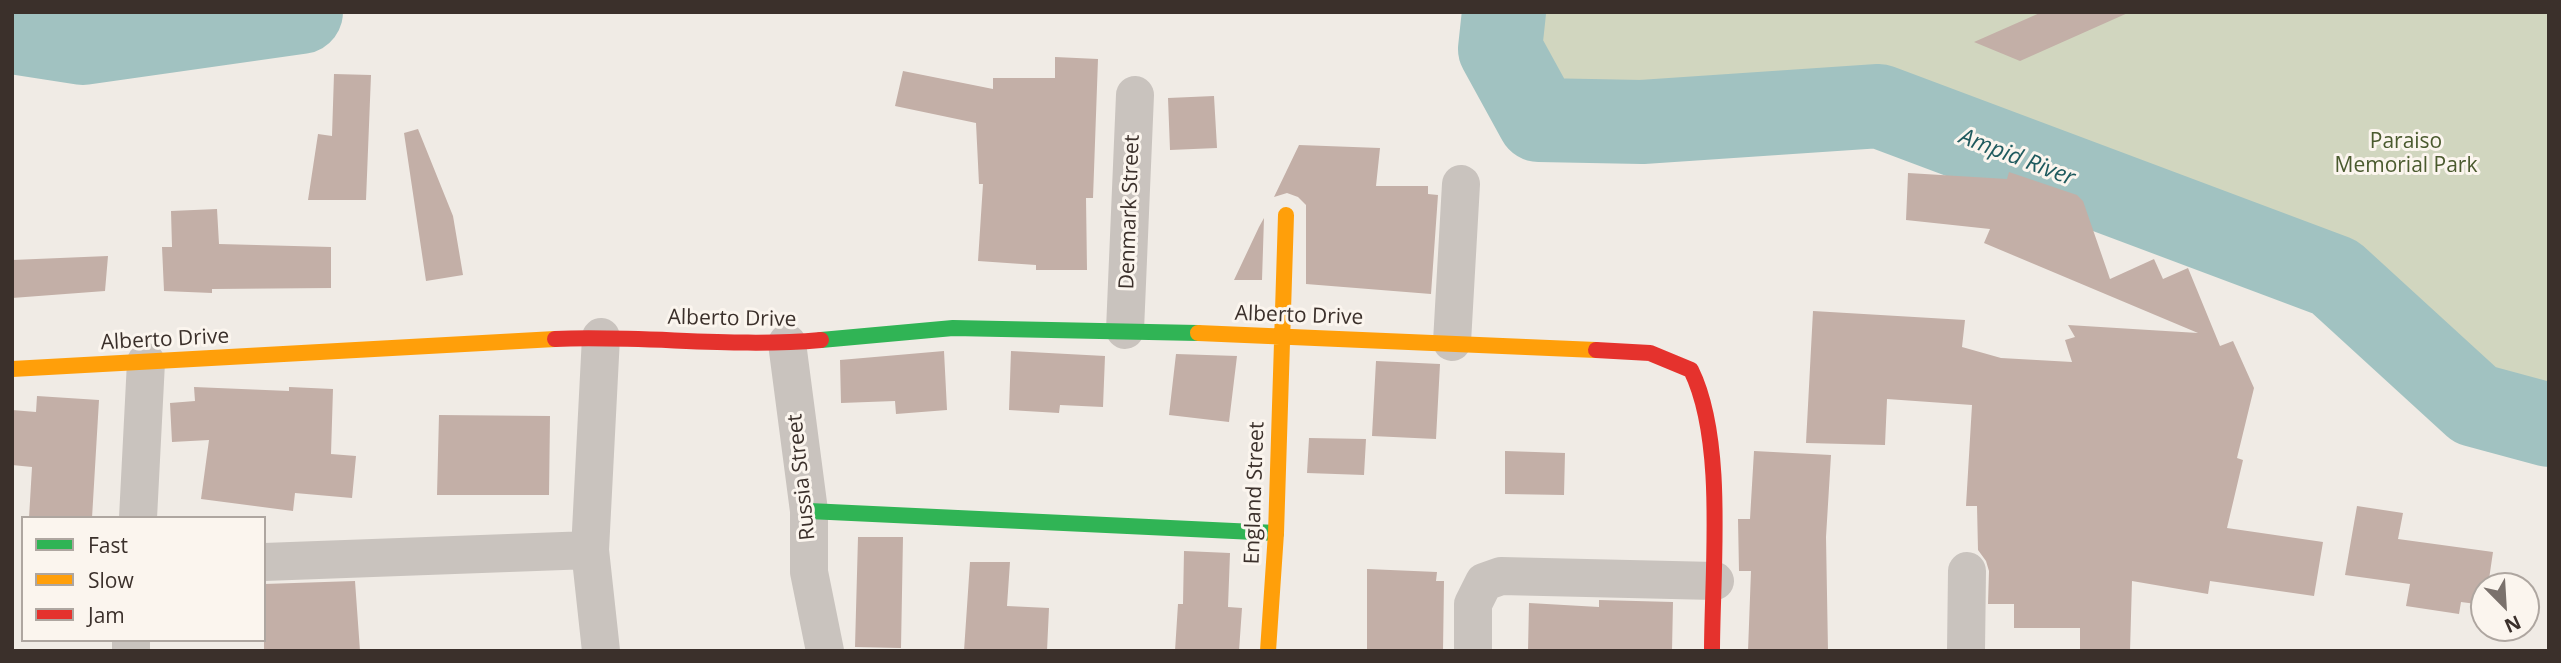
<!DOCTYPE html>
<style>
body{margin:0}
#map{position:relative;width:2561px;height:663px;overflow:hidden;background:#f0ebe5;font-family:"Open Sans",sans-serif}
canvas{display:block}
.frame{position:absolute;inset:0;border:14px solid #3b302b;pointer-events:none}
.legend{position:absolute;left:21px;top:516px;width:245px;height:126px;box-sizing:border-box;background:#fbf5ee;border:2px solid #aea6a0;margin:0;padding:9px 12px;list-style:none;font-size:21px;color:#3b302b}
.legend li{display:flex;align-items:center;gap:14px;height:35px}
.legend b{width:35px;border:2px solid #aea6a0}
.north{position:absolute;left:2470px;top:572px;width:70px;height:70px;box-sizing:border-box;background:#fbf5ee;border:2px solid #aea6a0;border-radius:50%;rotate:156deg;font-size:19px;font-weight:700;line-height:28px;text-align:center;color:#3b302b}
.north::after{content:'';display:block;margin:auto;width:24px;height:32px;background:#7a716c;clip-path:polygon(50% 0,100% 100%,50% 72%,0 100%)}
</style>
<div id="map">
<canvas width="2561" height="663"></canvas>
<div class="frame"></div>
<ul class="legend">
<li><b style="height:9px;background:#30b455"></b>Fast</li>
<li><b style="height:9px;background:#ff9f0a"></b>Slow</li>
<li><b style="height:9px;background:#e5322d"></b>Jam</li>
</ul>
<div class="north">N</div>
</div>
<script>
const g = document.querySelector('canvas').getContext('2d');
g.lineJoin = 'round';
function fillPath(path, color) { g.fillStyle = color; g.fill(path, 'evenodd'); }
function trace(path, color, width, dash) { g.strokeStyle = color; g.lineWidth = width; g.lineCap = dash ? 'butt' : 'round'; g.setLineDash(dash || []); g.stroke(path); }
function drawText(font, color, halo, rows, align = 'center') {
  g.font = font + ' "Open Sans",sans-serif'; g.lineWidth = 6; g.setLineDash([]); g.textBaseline = 'middle'; g.strokeStyle = halo; g.fillStyle = color; for (const [text, x, y, turn = 0] of rows) {
    g.save(); g.translate(x, y); g.rotate((+turn || 0) * Math.PI / 180); g.textAlign = isNaN(turn) ? turn : align; if (halo) g.strokeText(text, 0, 0); g.fillText(text, 0, 0); g.restore();
  }
}
fillPath(new Path2D(`
 M12,12H301L83,43L12,32Z
 M1504,12H2549V425L2475,405L2335,277L1879,106L1642,122L1539,120L1500,49Z`), '#d1d6bf');
trace(new Path2D(`
 M1504,12L1500,49L1539,120L1642,122L1879,106L2335,277L2475,405L2549,425
 M12,32L83,43L301,12`), '#a1c2c1', 84);
fillPath(new Path2D(`
 M2042,12H2130L2020,61L1974,42Z
 M1055,57L1098,59L1093,198H1086L1087,270H1036V265L978,261L983,184H979L976,123L895,106L903,71L993,89V78H1055Z
 M334,74L371,75L366,200H308L318,134L332,136Z
 M1214,96L1217,148L1170,150L1168,98Z
 M418,129L453,216L463,275L426,281L404,133Z
 M1299,145L1380,148L1376,186H1428V194L1438,195L1431,294L1306,284V205L1298,197L1287,193L1274,197Z
 M2009,172L2077,195L2083,201L2110,279L2154,259L2163,279L2188,268L2220,346L2233,341L2254,388L2237,458L2243,460L2227,528L2323,542L2314,596L2210,581L2208,594L2132,581L2130,651H2080V628H2014V604H1988L1989,571L1986,561L1978,550L1977,506H1966L1972,405L1887,399L1885,445L1806,443L1813,311L1965,320L1962,347L2001,358L2072,362L2065,340L2075,337L2068,325L2198,333L1984,243L1990,229L1906,220L1908,173L2007,179Z
 M217,209L219,244L331,247V288L212,289V293L164,291L162,247H172L171,211Z
 M1264,218L1262,280H1234L1259,227Z
 M108,256L105,291L12,298V260Z
 M944,351L947,410L896,414L895,401L841,403L840,360Z
 M1011,351L1105,356L1103,407L1060,405L1059,413L1009,410Z
 M1176,354L1237,356L1229,422L1169,415Z
 M1376,361L1440,364L1436,439L1372,436Z
 M194,387L289,391V387L333,389L331,454L356,456L352,498L295,493L293,511L201,499L209,440L172,442L170,403L195,401Z
 M37,396L99,400L92,518H29L32,467L12,465V410L36,412Z
 M439,415L550,416L549,495H437Z
 M1309,438L1366,439L1364,475L1307,473Z
 M1505,451L1565,453L1564,495L1505,494Z
 M1754,451L1831,455L1826,537L1828,651H1748L1751,571H1739L1738,519H1750Z
 M2357,506L2403,513L2398,539L2493,552L2488,586H2484V605L2461,602L2459,614L2406,606L2410,584L2345,575Z
 M858,537H903L901,648L855,647Z
 M1184,551L1230,553L1228,607L1242,608L1239,651H1175L1178,604H1183Z
 M970,562H1010L1007,606L1049,608L1047,651H964Z
 M1367,569L1437,572L1436,581H1444L1443,651H1367Z
 M355,581L360,651H264V584Z
 M1599,600L1673,602L1672,651H1528L1529,603L1599,607Z`), '#c3afa7');
trace(new Path2D(`
 M1125,330L1135,95
 M1452,342L1461,184
 M787,343L809,511V572L825,651
 M138,518L146,362
 M264,562L590,550
 M131,651V640
 M601,651L590,550L601,337
 M1473,651V604L1484,582L1501,576L1715,581
 M1966,651L1967,571`), '#c9c3be', 38);
trace(new Path2D(`
 M821,340L953,328L1198,333
 M809,511L1276,533`), '#30b455', 16);
trace(new Path2D(`
 M1198,333L1596,350
 M12,369L555,339
 M1268,651L1276,533L1286,215`), '#ff9f0a', 16);
trace(new Path2D(`
 M555,339C644,335 733,348 821,340
 M1596,350L1650,353L1691,370C1726,441 1712,571 1712,651`), '#e5322d', 16);
drawText('21px', '#4a5a2e', '#fbf5ee', [
 ["Paraiso",2406,142],
 ["Memorial Park",2406,166]
]);
drawText('21px', '#3b302b', '#fbf5ee', [
 ["Denmark Street",1130,212,-88],
 ["Alberto Drive",1299,316,2],
 ["Alberto Drive",732,319,1],
 ["Alberto Drive",165,340,-3],
 ["Russia Street",802,477,-96],
 ["England Street",1255,493,-88]
]);
drawText('italic 23px', '#1f5a5e', '#fbf5ee', [
 ["Ampid River",2017,158,21]
]);
</script>
